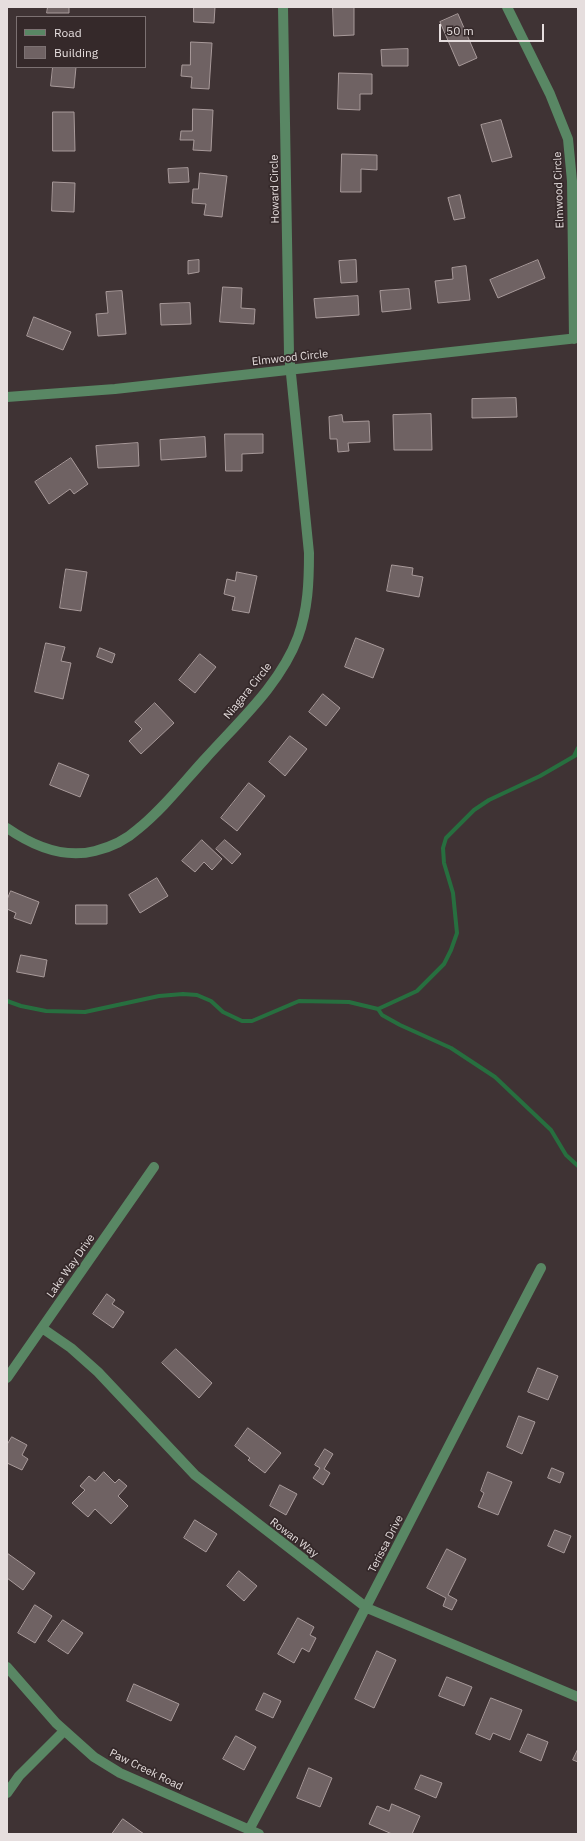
<!DOCTYPE html>
<style>
body{margin:0}
#map{position:relative;width:585px;height:1841px;overflow:hidden;background:#3f3334;font-family:"IBM Plex Sans",sans-serif}
canvas{display:block}
.frame{position:absolute;inset:0;border:8px solid #e6dede;pointer-events:none}
.legend{position:absolute;left:16px;top:16px;width:130px;height:52px;box-sizing:border-box;background:#35292a;border:1px solid #7c7172;margin:0;padding:5px 7px;list-style:none;font-size:12px;color:#e6dede}
.legend li{display:flex;align-items:center;gap:8px;height:20px}
.legend b{width:20px;border:1px solid #7c7172}
.scale{position:absolute;left:439px;top:24px;width:105px;height:18px;box-sizing:border-box;border:2px solid #e6dede;border-top:0;padding-left:5px;font-size:12px;line-height:14px;white-space:nowrap;color:#e6dede;-webkit-text-stroke:3px #35292a;paint-order:stroke}
</style>
<div id="map">
<canvas width="585" height="1841"></canvas>
<div class="frame"></div>
<ul class="legend">
<li><b style="height:5px;background:#598764"></b>Road</li>
<li><b style="height:11px;background:#6f6263"></b>Building</li>
</ul>
<div class="scale">50 m</div>
</div>
<script>
const g = document.querySelector('canvas').getContext('2d');
g.lineJoin = 'round';
function trace(path, color, width, dash) { g.strokeStyle = color; g.lineWidth = width; g.lineCap = dash ? 'butt' : 'round'; g.setLineDash(dash || []); g.stroke(path); }
function fillPath(path, color) { g.fillStyle = color; g.fill(path, 'evenodd'); }
function drawText(font, color, halo, rows, align = 'center') {
  g.font = font + ' "IBM Plex Sans",sans-serif'; g.lineWidth = 3.5; g.setLineDash([]); g.textBaseline = 'middle'; g.strokeStyle = halo; g.fillStyle = color; for (const [text, x, y, turn = 0] of rows) {
    g.save(); g.translate(x, y); g.rotate((+turn || 0) * Math.PI / 180); g.textAlign = isNaN(turn) ? turn : align; if (halo) g.strokeText(text, 0, 0); g.fillText(text, 0, 0); g.restore();
  }
}
trace(new Path2D(`
 M574,756L578,748
 M7,1001L21,1006L46,1011L85,1012L159,996L183,994L197,995L211,1001L223,1012L242,1021H252L299,1001L349,1002L378,1009L417,991L444,964L451,950L457,933L453,893L444,863L443,848L446,838L474,810L489,800L540,776L578,754
 M378,1009L382,1015L400,1025L451,1048L495,1077L551,1130L566,1155L578,1166`), '#276f3f', 4);
const building = new Path2D(`
 M48,7H69V13H47Z
 M194,7H215L214,23L194,22Z
 M333,7H354V35L334,36Z
 M458,14L477,58L459,66L440,22Z
 M191,42L212,43L209,89L191,88L192,77L181,76L182,65H190Z
 M408,49V66H382L381,50Z
 M53,67H76L74,88L51,86Z
 M339,73L372,74V94H360V110L338,109Z
 M193,109L213,110L211,151L193,150L194,140H180L181,131H192Z
 M53,112H74L75,151H53Z
 M501,120L512,157L492,162L481,125Z
 M342,154L377,155V170L361,169V192H341Z
 M188,168L189,182L169,183L168,169Z
 M200,173L227,176L222,217L204,215L206,204L192,203L193,189H198Z
 M53,182L75,183L74,212L52,211Z
 M460,195L465,218L454,220L448,198Z
 M199,260V272L188,274V261Z
 M356,260L357,282L341,283L339,261Z
 M538,260L545,278L498,298L490,280Z
 M466,266L470,300L438,303L435,281L453,279L452,268Z
 M223,287L242,288L241,308L255,309L254,324L220,322Z
 M409,289L411,309L382,312L380,291Z
 M122,291L126,334L98,336L96,314L108,313L106,292Z
 M358,296L359,315L316,318L314,299Z
 M190,303L191,324L161,325L160,304Z
 M34,317L71,332L63,350L27,336Z
 M516,398L517,417L472,418V399Z
 M431,414L432,450H394L393,415Z
 M342,415L343,422L369,421L370,442L348,443L349,451L338,452L337,439H330L329,417Z
 M225,434H263V453L242,454V471H226Z
 M205,437L206,457L161,460L160,440Z
 M138,443L139,466L98,468L96,446Z
 M71,458L88,484L74,494L70,489L49,504L35,482Z
 M392,565L413,568L412,575L423,577L419,597L387,591Z
 M66,569L87,572L81,611L60,608Z
 M237,572L257,576L249,613L232,610L235,597L224,594L227,579L235,581Z
 M356,638L384,649L373,678L345,667Z
 M46,643L65,647L61,661L71,663L63,699L35,692Z
 M100,648L115,654L112,663L97,657Z
 M200,654L216,667L195,693L179,680Z
 M323,694L340,708L326,726L309,712Z
 M155,703L174,723L141,754L129,741L142,729L135,722Z
 M290,736L307,749L285,776L269,762Z
 M59,763L89,775L80,797L50,785Z
 M249,783L265,796L237,831L221,818Z
 M202,840L222,859L212,870L204,862L195,872L182,861Z
 M225,840L241,854L232,864L216,849Z
 M157,878L168,896L140,913L129,895Z
 M11,891L39,902L31,924L14,918L16,913L7,909V900Z
 M76,905H107V924H76Z
 M21,955L47,960L44,977L17,972Z
 M107,1294L115,1300L112,1304L124,1312L113,1328L93,1314Z
 M176,1349L212,1383L199,1398L162,1363Z
 M538,1368L558,1376L548,1400L528,1392Z
 M519,1416L535,1422L522,1454L507,1447Z
 M248,1428L281,1453L265,1473L248,1460L250,1458L235,1446Z
 M12,1437L27,1445L22,1455L28,1459L22,1470L7,1463V1445Z
 M325,1449L333,1454L324,1469L330,1473L323,1485L313,1478L320,1468L315,1465Z
 M552,1468L564,1473L560,1483L548,1478Z
 M104,1472L115,1483L119,1479L127,1486L118,1496L128,1506L111,1524L95,1509L88,1517L72,1503L85,1490L80,1486L89,1476L95,1481Z
 M488,1472L512,1482L498,1515L478,1507L484,1493L481,1491Z
 M280,1485L297,1494L286,1515L270,1506Z
 M195,1520L217,1534L206,1552L184,1538Z
 M555,1530L571,1536L564,1553L548,1546Z
 M447,1549L466,1559L448,1595L457,1600L452,1610L443,1606L446,1598L427,1588Z
 M7,1553L35,1573L23,1590L7,1578Z
 M239,1571L257,1586L244,1601L227,1586Z
 M35,1605L52,1616L35,1643L18,1633Z
 M298,1618L314,1627L310,1635L316,1638L309,1652L302,1648L294,1663L278,1654Z
 M63,1620L83,1633L68,1654L48,1641Z
 M377,1651L396,1660L374,1708L355,1699Z
 M447,1677L472,1687L464,1706L439,1696Z
 M134,1684L179,1704L171,1721L127,1701Z
 M264,1693L281,1701L273,1718L256,1710Z
 M491,1698L522,1710L510,1740L493,1733L490,1740L476,1734Z
 M528,1734L548,1742L541,1761L520,1752Z
 M236,1736L256,1747L244,1770L223,1759Z
 M578,1749V1762L573,1760Z
 M309,1768L332,1778L320,1807L297,1798Z
 M421,1775L442,1783L436,1798L415,1789Z
 M392,1804L420,1816L412,1834H392L369,1824L377,1806L389,1811Z
 M123,1819L144,1834H112Z`);
fillPath(building, '#6f6263');
trace(building, '#a89a9a', 1);
trace(new Path2D(`
 M507,7L550,94L568,139L572,181L574,339
 M7,397L115,389L578,338
 M7,828C33,846 63,859 95,851C111,847 126,840 138,829C163,809 183,783 205,759C238,722 280,685 298,637C308,609 309,582 309,553L289,354L283,7
 M42,1328L71,1348L98,1372L195,1475L367,1608L578,1697
 M7,1378L154,1167
 M7,1667L56,1723L94,1757L120,1773L259,1834
 M7,1793L19,1776L64,1731
 M249,1830C349,1644 443,1455 541,1268`), '#598764', 10);
drawText('11px', '#e6dede', '#35292a', [
 ["Howard Circle",275,189,-91],
 ["Elmwood Circle",559,190,-92],
 ["Elmwood Circle",290,358,-6],
 ["Niagara Circle",248,691,-51],
 ["Lake Way Drive",71,1266,-55],
 ["Rowan Way",294,1538,37],
 ["Terissa Drive",386,1544,-63],
 ["Paw Creek Road",146,1770,26]
]);
</script>
